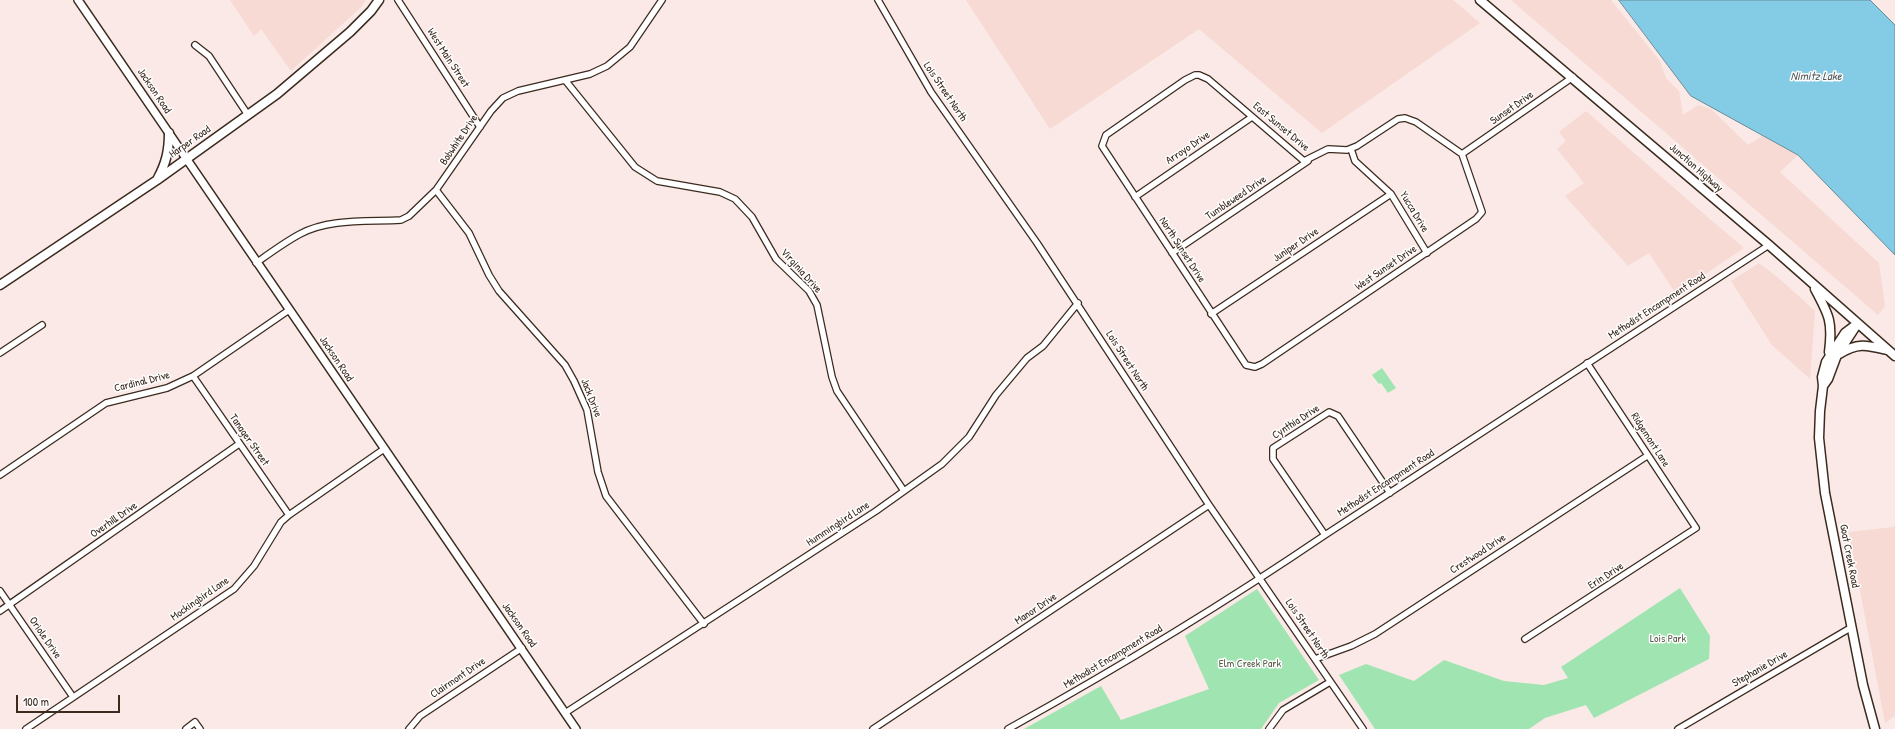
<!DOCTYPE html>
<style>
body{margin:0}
#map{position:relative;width:1895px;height:729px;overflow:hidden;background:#fae9e6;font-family:"Patrick Hand",sans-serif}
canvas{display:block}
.scale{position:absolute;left:16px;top:695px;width:104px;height:18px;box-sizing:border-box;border:2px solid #3b2a1e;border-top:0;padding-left:5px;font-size:12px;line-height:14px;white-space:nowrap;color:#3b2a1e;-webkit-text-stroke:3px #fff;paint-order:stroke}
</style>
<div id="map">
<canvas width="1895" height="729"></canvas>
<div class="scale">100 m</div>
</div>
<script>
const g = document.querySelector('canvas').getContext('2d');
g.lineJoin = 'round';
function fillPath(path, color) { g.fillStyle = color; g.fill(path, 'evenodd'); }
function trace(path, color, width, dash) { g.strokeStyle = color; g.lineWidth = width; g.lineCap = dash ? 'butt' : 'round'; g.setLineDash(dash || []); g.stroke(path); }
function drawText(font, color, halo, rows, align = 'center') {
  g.font = font + ' "Patrick Hand",sans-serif'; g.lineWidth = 3; g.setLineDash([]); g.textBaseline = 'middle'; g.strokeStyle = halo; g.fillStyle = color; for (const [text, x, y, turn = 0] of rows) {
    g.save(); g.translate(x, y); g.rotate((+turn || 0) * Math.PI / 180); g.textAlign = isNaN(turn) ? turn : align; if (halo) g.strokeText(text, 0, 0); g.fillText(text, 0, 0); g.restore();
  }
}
fillPath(new Path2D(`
 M230,0H366L360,8L291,71L261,29L254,36Z
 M966,0H1453L1480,23L1322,133L1199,29L1050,129Z
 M1511,0H1611L1660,61L1666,78L1679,91L1683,115L1698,105L1711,109L1748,145L1762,136L1798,155L1780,172L1879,263L1885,306L1878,315Z
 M1586,111L1704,214L1744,248L1676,294L1649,253L1628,266L1565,196L1584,183L1557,149L1566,141L1559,132Z
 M1759,263L1781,280L1815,311L1810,379L1772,345L1731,281Z
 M1895,525V716L1885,723L1849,532L1893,527Z`), '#f7dad4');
fillPath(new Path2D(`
 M1382,368L1396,388L1388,393L1381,383L1379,384L1372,375Z
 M1680,588L1710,636L1709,659L1594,718L1586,705L1545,718L1529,729H1375L1339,675L1366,664L1414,681L1444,660L1504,681L1544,685L1568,678L1561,667Z
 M1257,589L1319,680L1279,703L1261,729H1024L1101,686L1121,720L1209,689L1185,636Z`), '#a0e5b1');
const water = new Path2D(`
 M1619,0H1870L1895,25V255L1798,155L1691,96Z`);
fillPath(water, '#84cbe6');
trace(water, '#678b96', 1);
const minor = new Path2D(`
 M398,0L480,127
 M878,0L931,92L1037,243L1209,505L1363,729
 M195,45L209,56L248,115
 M1195,75H1199L1208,79L1304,161L1328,149L1347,150L1357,146L1398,119L1405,118L1416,122L1462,154L1482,212L1476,219L1262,364L1255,367L1246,365L1102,146L1106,135L1185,80Z
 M565,80L635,167L657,181L720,192L735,199L752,217L776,259L809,291L817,305L832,377L837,391L904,491
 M1351,149L1355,161L1391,194L1427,253
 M1462,154L1573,77
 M436,190L469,233L489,275L499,291L565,365L574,381L587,410L598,472L606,496L704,624
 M1135,197L1252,117
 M1172,253L1308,161
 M256,263C270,253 285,242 300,234C329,218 369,222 401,220L409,216L436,190L491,111L503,98L518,91L590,74L607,66L630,47L662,0
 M1211,314L1391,194
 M0,353L42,325
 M193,376L289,515
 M0,475L106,403L167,388L193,376L289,310
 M1325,535L1273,459V448L1329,412L1338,416L1390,493
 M0,591L73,697
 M0,611L239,444
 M1525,639L1696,528L1587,363
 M1315,659L1351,646L1375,634L1647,456
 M565,713L876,511L942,464L969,437L996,395L1027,358L1043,346L1078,303
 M26,729L234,589L254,566L281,522L289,515L384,449
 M186,729L195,722L200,729
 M409,729L420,716L522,648
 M873,729L1209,505
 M1008,729C1116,669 1222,605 1325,535L1769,245
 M1269,729L1283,710L1330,682
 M1678,729L1852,627`);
const tertiary = new Path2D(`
 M78,0L576,729`);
const secondary = new Path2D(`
 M1480,0L1769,245L1895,356
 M158,178C166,163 169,151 169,133
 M0,285L157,180L277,94L350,32L371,11L379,0
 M1815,289C1829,315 1833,322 1829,352
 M1857,324L1845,333L1826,362L1822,377L1823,386L1820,411L1819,438L1825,493L1863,685L1875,729
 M1839,354C1858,342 1867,345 1887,350
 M1823,386L1828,379L1837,355L1856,326`);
trace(minor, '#3b2a1e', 8);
trace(tertiary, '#3b2a1e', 10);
trace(secondary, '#3b2a1e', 11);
trace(minor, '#fff', 5.5);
trace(tertiary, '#fff', 7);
trace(secondary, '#fff', 8);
drawText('11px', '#3b2a1e', '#fff', [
 ["West Main Street",448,58,57],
 ["Jackson Road",154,91,56],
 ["Lois Street North",945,92,56],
 ["Sunset Drive",1512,108,-35],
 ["East Sunset Drive",1281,127,40],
 ["Bobwhite Drive",459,140,-56],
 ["Harper Road",190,142,-35],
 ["Arroyo Drive",1188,148,-34],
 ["Junction Highway",1696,168,41],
 ["Tumbleweed Drive",1236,198,-34],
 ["Yucca Drive",1414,212,59],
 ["Juniper Drive",1296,245,-34],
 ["North Sunset Drive",1182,250,57],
 ["West Sunset Drive",1386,268,-34],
 ["Virginia Drive",801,271,48],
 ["Methodist Encampment Road",1657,306,-33],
 ["Jackson Road",336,359,56],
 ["Lois Street North",1127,361,57],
 ["Cardinal Drive",142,382,-14],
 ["Jack Drive",591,398,69],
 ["Cynthia Drive",1296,422,-33],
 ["Tanager Street",249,440,55],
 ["Ridgemont Lane",1650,440,57],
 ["Methodist Encampment Road",1386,483,-33],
 ["Overhill Drive",114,520,-35],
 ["Hummingbird Lane",838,524,-33],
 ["Crestwood Drive",1478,554,-33],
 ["Goat Creek Road",1849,556,79],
 ["Erin Drive",1606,576,-33],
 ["Mockingbird Lane",200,599,-35],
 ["Manor Drive",1036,609,-34],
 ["Jackson Road",519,625,55],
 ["Lois Street North",1307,629,56],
 ["Oriole Drive",45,638,55],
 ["Methodist Encampment Road",1113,657,-31],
 ["Stephanie Drive",1760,669,-30],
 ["Clairmont Drive",458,678,-34]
]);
drawText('11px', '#545943', '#fff', [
 ["Lois Park",1668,639],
 ["Elm Creek Park",1250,664]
]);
drawText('italic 12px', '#515a5a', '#fff', [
 ["Nimitz Lake",1816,77]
]);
</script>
